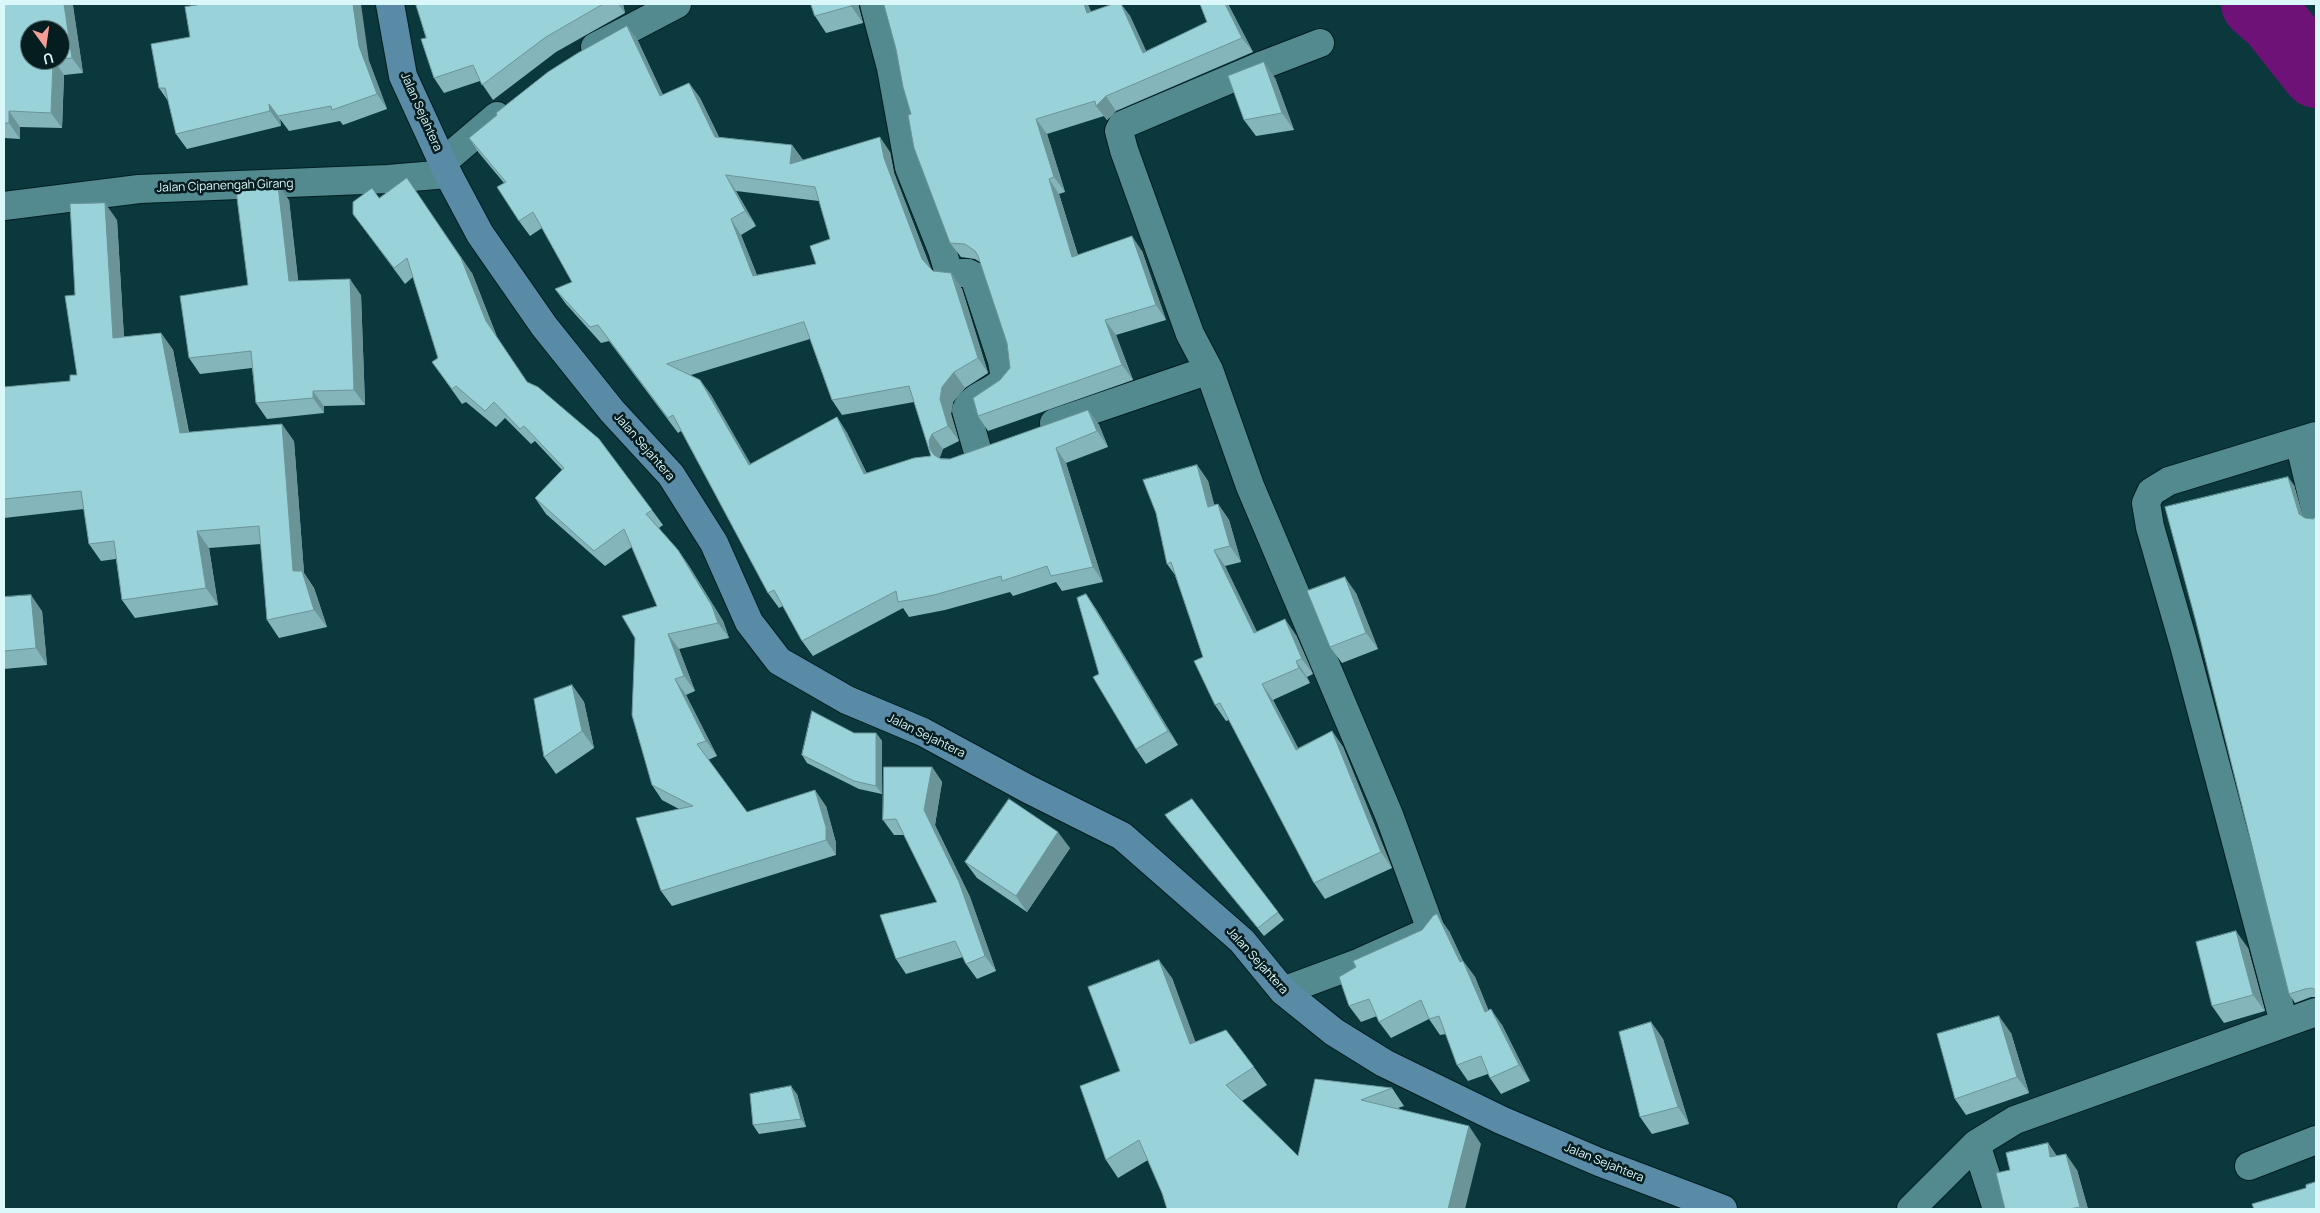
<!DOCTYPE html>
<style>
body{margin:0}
#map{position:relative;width:2320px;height:1213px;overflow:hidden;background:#0a383c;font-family:Manrope,sans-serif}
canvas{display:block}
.frame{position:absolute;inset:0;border:5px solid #daf7fa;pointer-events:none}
.north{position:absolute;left:20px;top:20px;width:50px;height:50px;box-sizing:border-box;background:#051d1f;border:1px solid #5a7477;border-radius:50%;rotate:166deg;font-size:14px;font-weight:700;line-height:20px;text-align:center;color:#daf7fa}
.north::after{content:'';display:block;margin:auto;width:18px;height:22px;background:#f59c95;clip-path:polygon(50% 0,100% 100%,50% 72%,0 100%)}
</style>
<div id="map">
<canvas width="2320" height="1213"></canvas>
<div class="frame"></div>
<div class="north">U</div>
</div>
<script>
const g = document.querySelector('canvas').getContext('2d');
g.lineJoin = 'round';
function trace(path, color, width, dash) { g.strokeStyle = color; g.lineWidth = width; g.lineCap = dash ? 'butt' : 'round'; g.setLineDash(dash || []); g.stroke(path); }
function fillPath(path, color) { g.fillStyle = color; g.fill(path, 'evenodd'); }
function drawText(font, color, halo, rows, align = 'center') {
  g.font = font + ' Manrope,sans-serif'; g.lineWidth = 5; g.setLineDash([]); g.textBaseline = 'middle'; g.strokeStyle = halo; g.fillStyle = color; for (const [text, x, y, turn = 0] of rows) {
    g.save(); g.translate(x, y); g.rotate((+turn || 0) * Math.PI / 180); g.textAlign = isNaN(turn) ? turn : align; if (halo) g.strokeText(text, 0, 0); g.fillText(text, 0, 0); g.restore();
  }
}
trace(new Path2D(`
 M2255,4L2274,21L2316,74`), '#6f1277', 68);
const street = new Path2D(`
 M874,4L891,68L909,167L942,250L948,270L952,273H968L974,276L1002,361L1005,378C995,393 973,394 966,410L977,449
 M595,47L677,4
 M443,162L497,116
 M4,206L139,189L388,179L448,174
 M1054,423L1209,370
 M2299,441L2316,512
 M1283,991L1356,964L1427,932L1430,927L1389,815L1250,486L1209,370L1190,334L1124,150L1119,131L1122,125L1263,65L1320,43
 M2284,1023L2184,645L2150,527L2146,503L2151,492L2169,481L2316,436
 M1976,1144L1997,1209
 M2249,1166L2316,1140
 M1911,1209L1976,1144L2015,1120L2316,1012`);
const secondary = new Path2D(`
 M390,4L403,76L448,174L480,234L544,326L612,411L671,475L714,543L749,622L779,661L847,700L923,732L1028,789L1122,836L1242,941L1283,991L1334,1032L1384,1063L1501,1120L1599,1162L1723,1209`);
trace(street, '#001e21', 30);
trace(secondary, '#001e21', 30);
trace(street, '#528a90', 28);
trace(secondary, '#598ba6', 28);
fillPath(new Path2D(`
 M4,4H72L73,6L83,73L64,75L62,128L20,127V139L4,138ZM60,30V60H30Z
 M416,4H623L625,13L556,52L493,100L480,81L444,93L434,78L426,38Z
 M811,4H859V8L863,23L826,33L815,16Z
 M1113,4H1121L1130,16L1146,51L1207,22L1200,4H1228L1253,52L1116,111L1107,120L1104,116L1047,134L1065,192L1059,194L1078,255L1142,251L1166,320L1116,335L1133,380L988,431L978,416L1000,380L1010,368L1007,343L980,262L975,259L961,257L950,243L911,114L896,49L1091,12Z
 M627,26L638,41L663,95L689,83L700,98L719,137L792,145L803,160L890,152L894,173L931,269L933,271L951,273L962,289L988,373L965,388L953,402L951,414L959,441L943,449L940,457V458L950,459L1088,410L1099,425L1108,447L1066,463L1103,582L1062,591L1056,582L1013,596L1010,592L945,610L909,617L903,608L813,656L802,641L783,606L779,608L768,593L681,431L678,433L609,341L601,343L566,304L555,289L572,282L542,228L530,236L519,221L504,183L479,153L469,138ZM736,191L819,201L830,239L816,264L757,275L741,235L756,226ZM810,339L832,400L842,415L914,402L931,456L867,474L847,433L837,417L750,464L711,395L700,380L691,375Z
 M190,37L369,61L387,109L343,125L340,121L289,131L280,119L281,126L187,149L176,134L168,101L159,88Z
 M1275,78L1294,130L1256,136L1244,120Z
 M289,200L298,281L361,295L365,405L324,406V413L267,419L256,403L252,368L200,374L189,358L248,285Z
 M353,214L472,273L497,337L528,383L652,510L663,525L659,528L678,550L689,566L723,621L729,638L679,649L695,691L686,695L717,756L708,760L747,812L826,806L836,843V855L672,906L661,891L679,809L662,800L652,785L657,606L632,547L605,566L546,514L535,498L562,470L535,441L531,444L505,418L496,427L466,402L462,404L432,362L438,358L413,277L405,284Z
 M117,220L124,337L161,333L173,350L189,432L294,441L304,573L314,588L327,627L279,638L267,620L261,544L209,548L218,605L135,618L122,600L116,559L101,561L89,544L84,509L4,518V387L70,381L77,375Z
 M1197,465L1208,481L1214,505L1218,504L1229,520L1241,562L1225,566L1257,632L1296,635L1313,674L1307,677L1310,683L1273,700L1298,748L1332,731L1343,747L1392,868L1325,899L1314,883L1229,720L1226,721L1215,705L1203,657L1175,575L1167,564L1156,513Z
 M2294,485L2303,517L2305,518L2313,519L2316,517V997H2311L2295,1003L2289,994Z
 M1356,593L1378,649L1342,663L1330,647Z
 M1086,594L1096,609L1178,745L1146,764L1136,749L1099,674Z
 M4,597L42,611L47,665L4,669Z
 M572,685L584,702L594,748L556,774L544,757Z
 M854,733H876L882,741V794L859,789L807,763L802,755Z
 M932,767L942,782L935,825L970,897L996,971L977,979L966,964L963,957L906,974L896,959L937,902L904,835H894L883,820Z
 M1165,815L1278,912L1284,920L1264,936L1171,823Z
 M1070,848L1027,912L977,878L965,862Z
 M1422,930L1449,931L1463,961L1475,977L1488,1010L1502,1025L1530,1081L1501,1094L1490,1078L1488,1074L1468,1081L1457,1065L1446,1034L1440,1035L1429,1019L1391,1038L1379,1022L1377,1016L1361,1022L1349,1006Z
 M2248,948L2265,1011L2224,1023L2212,1006Z
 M1172,978L1195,1042L1254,1067L1267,1085L1242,1101L1298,1156L1315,1079L1392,1088L1404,1106L1398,1108L1481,1144L1162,1193L1148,1160L1118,1178L1106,1160L1120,1071Z
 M1651,1022L1663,1039L1689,1124L1652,1134L1640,1117Z
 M2011,1033L2029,1093L1966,1115L1955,1099Z
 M797,1094L806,1127L759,1134L753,1125Z
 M2048,1143L2056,1155L2077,1170L2088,1209H2005L2010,1170Z`), '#84b5bb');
fillPath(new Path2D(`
 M64,4H72L73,6L83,73L72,58Z
 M353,4H361L369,61L387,109L377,94L359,46Z
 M618,4H623L625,13Z
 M851,4H859V8L863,23L851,6Z
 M1084,4H1088L1098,28L1087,13Z
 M1121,4L1130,16L1154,68L1143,53Z
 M1225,4H1228L1253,52L1242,38Z
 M627,26L638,41L671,112L660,96Z
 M54,60L64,75L62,128L51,113Z
 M1264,62L1275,78L1294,130L1282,113Z
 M689,83L700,98L726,152L715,137Z
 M1106,96L1116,111L1107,120L1096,106Z
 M269,104L280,119L281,126L270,111Z
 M9,111L20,127V139L9,123Z
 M1036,119L1047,134L1065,192L1054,177Z
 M880,137L890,152L894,173L933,274L922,259L884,158Z
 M792,145L803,160L790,164Z
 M726,175L736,191L756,226L745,211Z
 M407,178L472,273L497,337L538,398L486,321Z
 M1049,179L1059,194L1083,272L1072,257Z
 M278,185L289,200L300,296L289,281Z
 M105,203L117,220L125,356L113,338Z
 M731,219L741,235L763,291L753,276Z
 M1132,236L1142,251L1166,320L1156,305Z
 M951,273L962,289L988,373L978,358Z
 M350,279L361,295L365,405L354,390Z
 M1105,320L1116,335L1133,380L1122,365Z
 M161,333L173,350L192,450L180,433Z
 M954,372L965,388L953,402L951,414L959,441L948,426L940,399L942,387Z
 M700,380L711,395L760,480L749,465Z
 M313,391L324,406V413L313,398Z
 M1088,410L1099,425L1108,447L1097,431Z
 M837,417L847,433L875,490L864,474Z
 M282,424L294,441L304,573L314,588L327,627L314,610L293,571Z
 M932,434L943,449L940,457V465L930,449L929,441Z
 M1056,448L1066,463L1103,582L1093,567Z
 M1197,465L1208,481L1219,522L1208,507Z
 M2288,477L2294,485L2304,522L2299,514Z
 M1218,504L1229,520L1241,562L1230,546Z
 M197,531L209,548L218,605L206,588Z
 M678,550L689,566L723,621L729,638L718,623Z
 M1214,550L1225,566L1265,649L1254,633Z
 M1345,577L1356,593L1378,649L1366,633Z
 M1086,594L1096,609L1178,745L1168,731Z
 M31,595L42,611L47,665L36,648Z
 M1285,619L1296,635L1313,674L1302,659Z
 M668,634L679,649L695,691L684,676Z
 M1296,661L1307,677L1310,683L1299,668Z
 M675,679L686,695L717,756L706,741Z
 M1262,684L1273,700L1307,765L1296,750Z
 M572,685L584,702L594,748L582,731Z
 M1332,731L1343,747L1392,868L1381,852Z
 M876,733L882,741V794L876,786Z
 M932,767L942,782L935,825L970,897L996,971L985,956L924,810Z
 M815,790L826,806L836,843V855L826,840Z
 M1058,832L1070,848L1027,912L1016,896Z
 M1437,914L1449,931L1468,972L1463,961L1475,977L1496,1028L1485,1012L1460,962Z
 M2236,931L2248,948L2265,1011L2253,995Z
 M1159,960L1172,978L1203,1062L1190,1044Z
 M1491,1009L1502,1025L1530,1081L1519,1065Z
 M1999,1016L2011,1033L2029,1093L2017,1077Z
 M1651,1022L1663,1039L1689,1124L1678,1107Z
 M791,1086L797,1094L806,1127L801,1119Z
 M1469,1126L1481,1144L1465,1209H1448Z
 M2048,1143L2059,1159L2050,1157Z
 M2066,1154L2077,1170L2088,1209H2082L2080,1207Z`), '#6b9498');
const building = new Path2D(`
 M4,4H64L72,58L60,59V30H30V60H53L51,113L9,111V123H4Z
 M203,4H353L359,46L377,94L332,110L331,106L278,116L269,104L270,111L176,134L165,88H159L151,44L190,37L185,7Z
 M416,4H603L546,37L482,85L473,65L434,78L421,39L426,38Z
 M811,4H851V6L815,16Z
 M884,4H1084L1087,13L1113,4H1121L1143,53L1207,22L1200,4H1225L1242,38L1106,96L1096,106L1095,101L1036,119L1054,177L1049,179L1072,257L1132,236L1156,305L1105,320L1122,365L978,416L973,398L1000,380L1010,368L1007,343L978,256L975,251L965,244L950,243L914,148L908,115L911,114L903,87L896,49Z
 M627,26L660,96L689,83L715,137L792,145L790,164L880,137L884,158L922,259L933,271L951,273L978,358L954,372L942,387L940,399L948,426L932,434L929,441L930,449L934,455L941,459H950L1088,410L1097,431L1056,448L1093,567L1051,576L1047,566L1002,581L1001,576L934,595L898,602L896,591L802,641L774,590L768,593L673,415L668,418L598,325L590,327L555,289L572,282L533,212L519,221L497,187L506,182L469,138L497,115L496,113L548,72L578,53ZM726,175L815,187L830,239L810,246L816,264L753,276L731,219L745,211ZM804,322L832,400L909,386L931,456L914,458L864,474L837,417L749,465L700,380L667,364Z
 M1264,62L1282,113L1244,120L1228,76Z
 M407,178L461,258L486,321L527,382L538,387L599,439L652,510L646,514L678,550L712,606L718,623L668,634L684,676L675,679L706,741L697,744L747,812L815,790L826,827V840L661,891L636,818L693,806L652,785L632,715L635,638L622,616L657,606L624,529L594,551L535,498L564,468L524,426L520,429L494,402L485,411L456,386L452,389L432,362L438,358L407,258L394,268L353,214V202L372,188L379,198Z
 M278,185L289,281L350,279L354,390L313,391V398L256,403L251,351L189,358L180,296L248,285L236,190Z
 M105,203L113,338L161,333L180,433L282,424L293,571H302L314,610L267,620L259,526L197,531L206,588L122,600L114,541L89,544L81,491L4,499V387L70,381V375H77L65,296L75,295L70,204Z
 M1197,465L1208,507L1218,504L1230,546L1214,550L1254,633L1285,619L1302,659L1296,661L1299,668L1262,684L1296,750L1332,731L1381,852L1314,883L1220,703L1215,705L1194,661L1203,657L1171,562L1167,564L1156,513L1143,480Z
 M2288,477L2299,514L2305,518L2313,519L2316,517V990L2312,988L2305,989L2289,994L2196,622L2165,507Z
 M1345,577L1366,633L1330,647L1307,591Z
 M1086,594L1168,731L1136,749L1093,677L1099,674L1077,598Z
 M31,595L36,648L4,651V597Z
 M572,685L582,731L544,757L534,699Z
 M812,711L854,733H876V786L854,781L802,755Z
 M884,767H932L924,810L959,882L985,956L966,964L955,941L896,959L880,915L937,902L896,819L883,820Z
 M1009,799L1058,832L1016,896L965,862Z
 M1192,799L1278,912L1258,928L1165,815Z
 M1437,914L1460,962L1463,961L1485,1012L1491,1009L1519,1065L1490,1078L1481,1056L1457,1065L1439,1016L1429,1019L1421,1000L1379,1022L1369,999L1349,1006L1339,977L1356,967L1353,961L1422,930L1433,916Z
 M2236,931L2253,995L2212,1006L2196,942Z
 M1159,960L1190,1044L1226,1030L1254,1067L1226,1085L1298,1156L1315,1079L1392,1088L1361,1100L1469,1126L1448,1209H1167L1162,1193L1139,1140L1106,1160L1080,1086L1120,1071L1088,987Z
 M1999,1016L2017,1077L1955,1099L1937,1034Z
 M1651,1022L1678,1107L1640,1117L1619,1032Z
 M791,1086L801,1119L753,1125L750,1094Z
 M2048,1143L2050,1157L2066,1154L2080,1207L2069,1209H2005L1996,1173L2010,1170L2006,1153Z
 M2316,1182V1209H2254L2252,1204L2306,1188V1185Z`);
fillPath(building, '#99d3d9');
trace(building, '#6b9498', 1);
drawText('12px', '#daf7fa', '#051d1f', [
 ["Jalan Sejahtera",421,112,66],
 ["Jalan Cipanengah Girang",225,186,-2],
 ["Jalan Sejahtera",644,447,49],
 ["Jalan Sejahtera",926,736,26],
 ["Jalan Sejahtera",1257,961,48],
 ["Jalan Sejahtera",1604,1163,22]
]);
</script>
